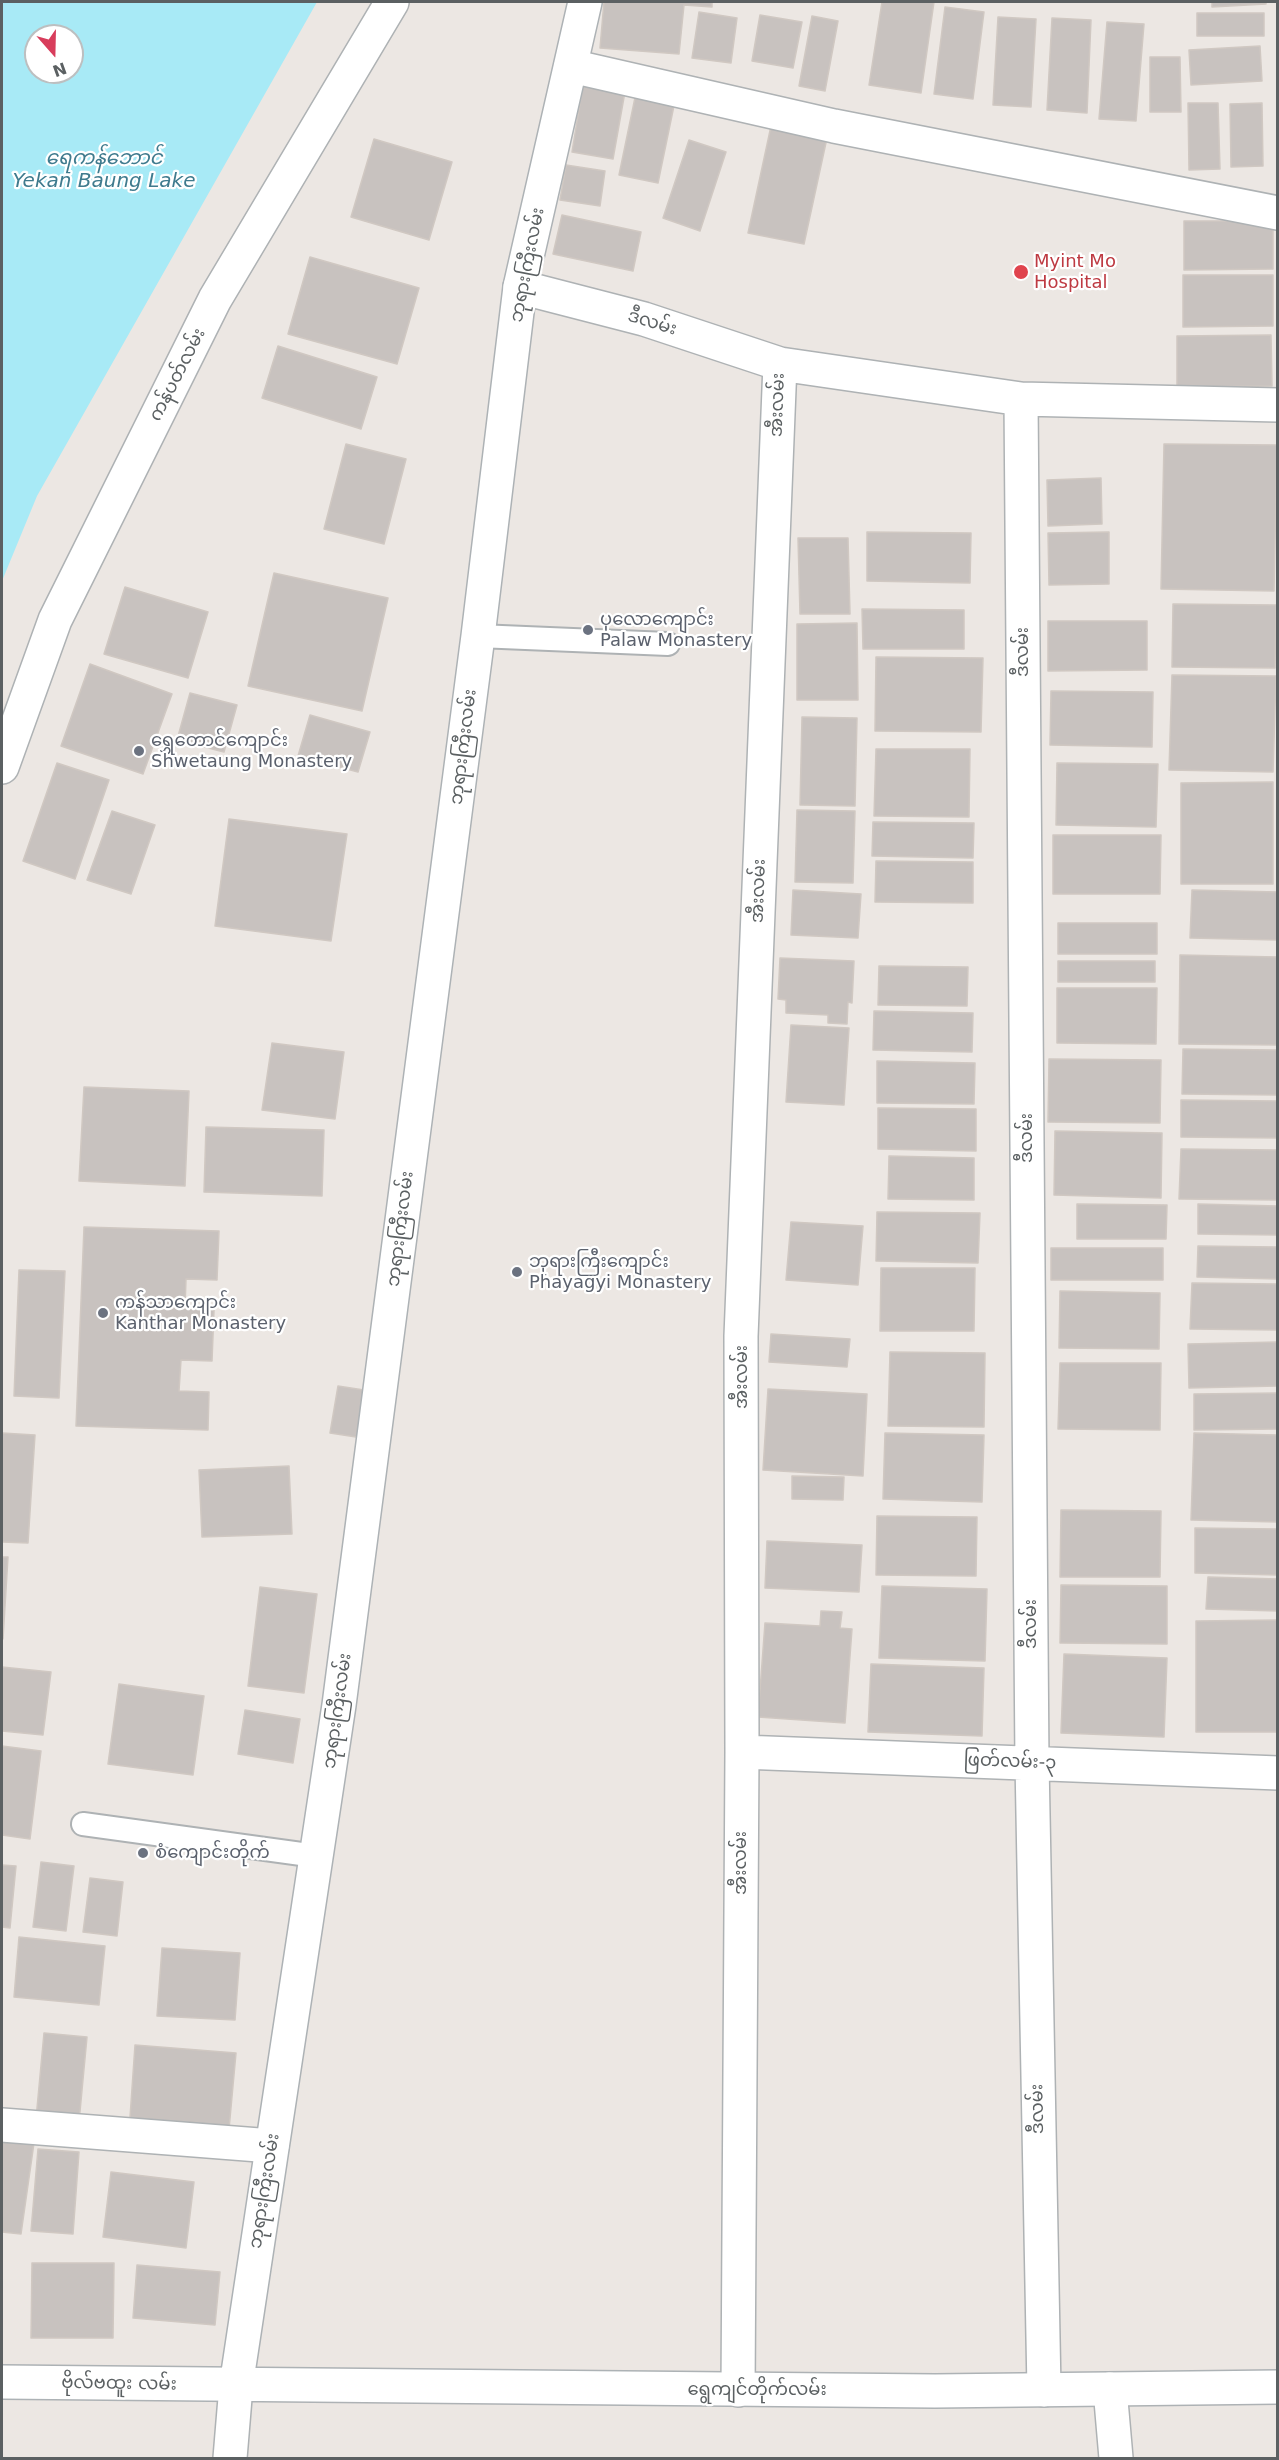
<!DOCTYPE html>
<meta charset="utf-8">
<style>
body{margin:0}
#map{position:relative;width:1279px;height:2460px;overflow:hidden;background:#ece7e3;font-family:"DejaVu Sans",sans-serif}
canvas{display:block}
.frame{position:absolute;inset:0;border:3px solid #5b6062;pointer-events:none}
.north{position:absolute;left:24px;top:24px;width:60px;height:60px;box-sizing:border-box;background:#fff;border:2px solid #bdbfc0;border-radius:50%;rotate:160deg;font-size:16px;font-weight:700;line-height:24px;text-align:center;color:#5b6062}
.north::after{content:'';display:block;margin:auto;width:21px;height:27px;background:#d83d5c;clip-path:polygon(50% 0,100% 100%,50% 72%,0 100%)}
</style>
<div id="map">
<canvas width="1279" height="2460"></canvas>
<div class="frame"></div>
<div class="north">N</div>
</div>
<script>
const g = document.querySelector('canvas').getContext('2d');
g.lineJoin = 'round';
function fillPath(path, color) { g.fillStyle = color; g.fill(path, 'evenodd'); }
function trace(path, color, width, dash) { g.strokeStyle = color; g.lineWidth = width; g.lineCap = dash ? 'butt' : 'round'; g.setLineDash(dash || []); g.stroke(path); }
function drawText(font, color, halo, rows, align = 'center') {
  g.font = font + ' "DejaVu Sans","Noto Sans Myanmar",sans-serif'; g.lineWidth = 4.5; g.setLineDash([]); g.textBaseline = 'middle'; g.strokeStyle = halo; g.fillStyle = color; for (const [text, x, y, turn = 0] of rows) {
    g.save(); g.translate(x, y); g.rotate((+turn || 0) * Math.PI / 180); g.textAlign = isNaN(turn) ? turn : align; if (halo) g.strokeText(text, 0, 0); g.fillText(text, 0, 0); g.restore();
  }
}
fillPath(new Path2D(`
 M2,2H317L37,496L2,581ZM36,36H72V72H36Z`), '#a8eaf6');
const building = new Path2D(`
 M604,2H712V7L684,5L679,54L600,48Z
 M882,2H934L921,93L869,85Z
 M1212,2H1266V4L1212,7Z
 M945,7L984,12L973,99L934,94Z
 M699,12L737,18L731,63L692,58Z
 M1197,13H1264V36H1197Z
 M760,15L802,22L793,68L752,61Z
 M812,16L838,21L825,91L799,86Z
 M998,17L1036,19L1031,107L993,105Z
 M1052,18L1091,20L1087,113L1047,110Z
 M1107,22L1144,24L1136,121L1099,119Z
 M1260,46L1262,81L1191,85L1189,50Z
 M1150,57H1180L1181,112H1150Z
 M584,79L626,86L613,159L572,152Z
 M637,88L676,96L658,183L619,175Z
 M1188,103H1218L1220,169L1189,170Z
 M1262,103L1263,166L1231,167L1230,104Z
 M771,126L827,138L804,244L748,233Z
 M374,139L452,162L429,240L351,217Z
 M689,140L726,152L700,231L663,218Z
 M566,165L605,171L600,206L560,200Z
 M562,215L641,232L633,271L553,254Z
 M1184,221H1273V269L1184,270Z
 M310,257L419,288L397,364L288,334Z
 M1183,275H1273V326L1183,327Z
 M1271,335L1272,386L1177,387V336Z
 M278,346L377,377L361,429L262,398Z
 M346,444L406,459L384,544L324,529Z
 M1164,444L1277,445L1274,591L1161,589Z
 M1101,478L1102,524L1048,526L1047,480Z
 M867,532L971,533L970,583L867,581Z
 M1109,532V584L1049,585L1048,533Z
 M798,538H848L850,614H800Z
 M274,573L388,598L362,711L248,686Z
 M125,587L208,612L188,678L104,654Z
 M1173,604L1276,605L1275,668L1172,667Z
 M862,609L964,610V649H863Z
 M1048,621H1147V670L1048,671Z
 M857,623L858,700H797V624Z
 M876,657L983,658L981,732L875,731Z
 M90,664L172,694L143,774L61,746Z
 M1172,675L1276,676L1273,772L1169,770Z
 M1051,691L1153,692L1152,747L1050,745Z
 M190,693L237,705L224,752L177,740Z
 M310,715L370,732L358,772L298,756Z
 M802,717L857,718L855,806L800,805Z
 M876,749H970L969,817L874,816Z
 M57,763L109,780L75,879L23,861Z
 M1057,763L1158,764L1156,827L1056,825Z
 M1273,782V884H1181V783Z
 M797,810L855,811L853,883L795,882Z
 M112,811L155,825L131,894L87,880Z
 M229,819L347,834L331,941L215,926Z
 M873,822L974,823L973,858L872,856Z
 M1053,835H1161L1160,894H1053Z
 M876,861L973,862V903L875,902Z
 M793,890L861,894L858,938L791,935Z
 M1192,890L1278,892V940L1190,938Z
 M1058,923H1157V954H1058Z
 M1180,955L1278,957V1045L1179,1044Z
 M780,958L854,961L852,1003L848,1002L847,1024L828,1023V1015L786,1013V1000L778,999Z
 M1058,961H1155V982H1058Z
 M879,966L968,967L967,1006L878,1005Z
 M1057,988H1157L1156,1044L1057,1043Z
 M874,1011L973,1013L972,1052L873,1050Z
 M791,1025L849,1028L844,1105L786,1102Z
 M272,1043L344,1052L335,1119L262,1110Z
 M1183,1049L1278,1050V1095L1182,1094Z
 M1049,1059L1161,1060L1160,1123L1048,1122Z
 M877,1061L975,1063L974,1104L877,1103Z
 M84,1087L189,1091L185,1186L79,1181Z
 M1181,1100L1278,1101V1138L1181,1137Z
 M878,1108L976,1109V1151L878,1149Z
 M206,1127L324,1130L322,1196L204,1192Z
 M1055,1131L1162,1133L1161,1198L1054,1195Z
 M1181,1149L1278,1150V1200L1179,1199Z
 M889,1156L974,1158V1200L888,1199Z
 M1077,1204L1167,1205L1166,1239H1077Z
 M1198,1204L1278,1206V1235L1198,1234Z
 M877,1212L980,1213L978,1263L876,1261Z
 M791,1222L863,1226L858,1285L786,1280Z
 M84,1227L219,1231L217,1280L186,1279L185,1308L214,1310L212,1361L181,1360L179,1391L209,1392L208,1430L76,1426Z
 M1198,1246L1278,1247V1279L1197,1277Z
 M1051,1248H1163V1280H1051Z
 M881,1268H975L974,1331H880Z
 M19,1270L65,1271L59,1398L14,1396Z
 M1192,1283L1278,1284V1330L1190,1329Z
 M1060,1291L1160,1293L1159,1349L1059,1348Z
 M771,1334L850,1339L847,1367L769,1362Z
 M1278,1342V1386L1189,1388L1188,1344Z
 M890,1352L985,1353L984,1427L888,1426Z
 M1060,1363H1161L1160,1430L1058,1429Z
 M338,1386L377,1392L369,1439L330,1433Z
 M768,1389L867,1394L863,1476L763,1470Z
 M1278,1393V1429L1194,1430V1394Z
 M2,1433L35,1435L28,1543L2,1542Z
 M885,1433L984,1435L982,1502L883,1499Z
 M1194,1433L1278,1435V1522L1191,1520Z
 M289,1466L292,1534L202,1537L199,1470Z
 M792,1476L844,1477L843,1500L792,1499Z
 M1061,1510L1161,1511L1160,1577H1060Z
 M877,1516L977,1517L976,1576L876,1575Z
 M1195,1528L1278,1529V1575L1195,1573Z
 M767,1541L862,1545L859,1592L765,1588Z
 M2,1557H8L3,1639H2Z
 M1208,1577L1278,1579V1611L1206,1609Z
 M1061,1585L1167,1586V1644L1060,1643Z
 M882,1586L987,1589L985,1661L879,1658Z
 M260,1587L317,1594L304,1693L248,1686Z
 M821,1611L842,1612L840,1628L852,1629L845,1723L758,1717L765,1623L820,1626Z
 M1278,1620V1732H1196V1621Z
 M1064,1654L1167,1658L1164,1737L1061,1733Z
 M871,1664L984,1668L982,1736L868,1732Z
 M2,1667L51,1672L43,1735L2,1731Z
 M119,1684L204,1696L193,1775L108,1764Z
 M245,1710L300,1719L293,1763L238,1754Z
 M2,1746L41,1751L30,1839L2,1835Z
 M41,1862L74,1866L66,1931L33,1927Z
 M2,1865L16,1866L10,1928L2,1927Z
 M90,1878L123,1882L117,1936L83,1932Z
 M19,1937L105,1946L99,2005L14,1997Z
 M162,1948L240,1953L235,2020L157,2016Z
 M44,2033L87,2037L79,2122L36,2119Z
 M135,2045L236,2053L228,2140L129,2132Z
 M2,2138L34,2143L21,2234L2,2232Z
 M38,2149L79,2152L73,2234L31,2231Z
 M111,2172L194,2182L186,2248L103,2237Z
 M32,2263H114L113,2338H31Z
 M137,2265L220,2272L215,2325L133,2318Z`);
fillPath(building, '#c8c2bf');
trace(building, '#d0c8c2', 1.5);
const service = new Path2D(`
 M478,636L668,644
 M83,1824L316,1856`);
const minor = new Path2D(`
 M571,66L834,126L1278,213
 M520,287L644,319L780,364L1021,399L1032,1762L1044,2390
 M1021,399L1278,405
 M2,767L55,620L215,299L392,2
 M742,1752L1278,1773
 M2,2125L272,2146
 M1110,2389L1116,2458
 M738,2390L742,1752L741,1336L780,364`);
const tertiary = new Path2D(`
 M230,2458L236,2386`);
const secondary = new Path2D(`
 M2,2382L935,2391L1278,2387
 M236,2386L339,1705L478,636L520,287L585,2`);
trace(service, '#aeb2b4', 26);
trace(minor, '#aeb2b4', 36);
trace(tertiary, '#aeb2b4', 36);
trace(secondary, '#adb2b5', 36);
trace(service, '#fff', 22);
trace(minor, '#fff', 33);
trace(tertiary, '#fff', 33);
trace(secondary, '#fff', 33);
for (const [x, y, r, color] of [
 [1021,272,8,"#e0444e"],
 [588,630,6,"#6b7280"],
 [139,751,6,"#6b7280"],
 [517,1272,6,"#6b7280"],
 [103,1313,6,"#6b7280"],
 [143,1853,6,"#6b7280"]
]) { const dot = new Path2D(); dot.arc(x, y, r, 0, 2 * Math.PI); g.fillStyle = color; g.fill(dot); trace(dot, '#fff', 2); }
drawText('18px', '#be3a42', '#fff', [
 ["Myint Mo",1034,262],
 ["Hospital",1034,283]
], 'left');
drawText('18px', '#5b6062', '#fff', [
 ["ဘုရားကြီးလမ်း",528,265,-79],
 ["ဒီလမ်း",652,323,17],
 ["ကန်ပတ်လမ်း",178,375,-63],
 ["အီးလမ်း",778,405,-88],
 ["ဒီလမ်း",1023,652,-90],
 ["ဘုရားကြီးလမ်း",464,747,-83],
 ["အီးလမ်း",759,891,-88],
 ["ဒီလမ်း",1027,1138,-90],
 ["ဘုရားကြီးလမ်း",401,1229,-83],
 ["အီးလမ်း",742,1377,-90],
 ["ဒီလမ်း",1031,1624,-90],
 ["ဘုရားကြီးလမ်း",338,1711,-82],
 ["ဖြတ်လမ်း-၃",1010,1762,2],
 ["အီးလမ်း",741,1863,-90],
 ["ဒီလမ်း",1038,2109,-91],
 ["ဘုရားကြီးလမ်း",265,2191,-81],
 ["ဗိုလ်ဗထူး လမ်း",119,2384,1],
 ["ရွေကျင်တိုက်လမ်း",757,2390]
]);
drawText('18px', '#5b616d', '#fff', [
 ["ပုလောကျောင်း",600,620],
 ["Palaw Monastery",600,641],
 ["ရွှေတောင်ကျောင်း",151,741],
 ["Shwetaung Monastery",151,762],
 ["ဘုရားကြီးကျောင်း",529,1262],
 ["Phayagyi Monastery",529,1283],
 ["ကန်သာကျောင်း",115,1303],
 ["Kanthar Monastery",115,1324],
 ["စံကျောင်းတိုက်",155,1853]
], 'left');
drawText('italic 20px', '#3f7b8e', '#fff', [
 ["ရေကန်ဘောင်",104,159],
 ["Yekan Baung Lake",104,182]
]);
</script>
